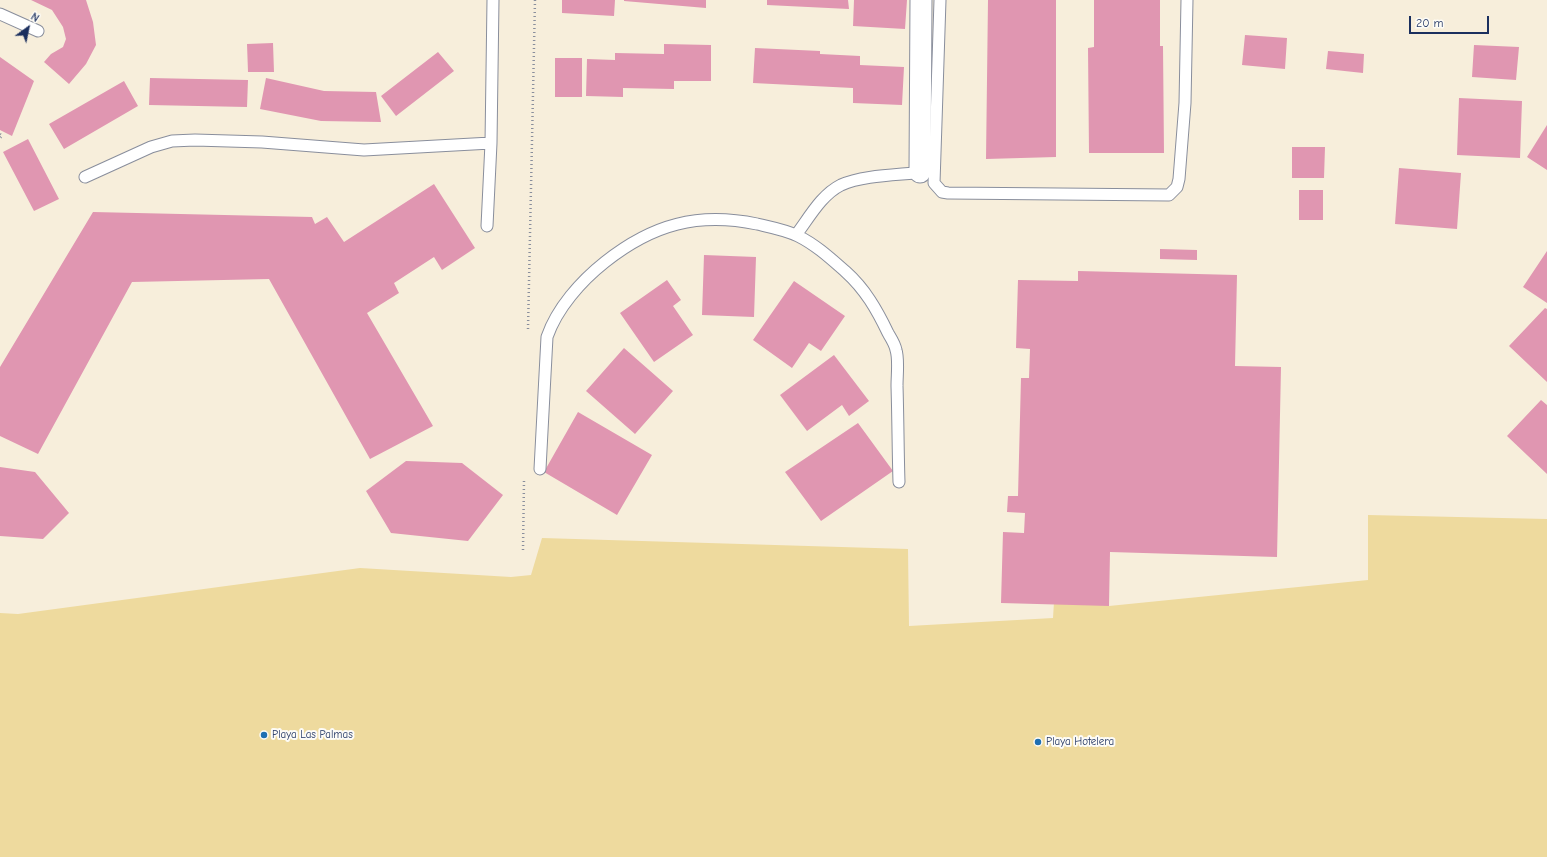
<!DOCTYPE html>
<style>
body{margin:0}
#map{position:relative;width:1547px;height:857px;overflow:hidden;background:#f7eedb;font-family:"Comic Neue",sans-serif}
canvas{display:block}
.north{position:absolute;left:8px;top:8px;width:40px;height:40px;-webkit-text-stroke:3px #fdfcf7;paint-order:stroke;rotate:33deg;font-size:11px;font-weight:700;line-height:16px;text-align:center;color:#1b2f5e}
.north::after{content:'';display:block;margin:auto;width:14px;height:18px;background:#1b2f5e;clip-path:polygon(50% 0,100% 100%,50% 72%,0 100%)}
.scale{position:absolute;left:1409px;top:16px;width:80px;height:18px;box-sizing:border-box;border:2px solid #1b2f5e;border-top:0;padding-left:5px;font-size:12px;line-height:14px;white-space:nowrap;color:#1b2f5e;-webkit-text-stroke:3px #fdfcf7;paint-order:stroke}
</style>
<div id="map">
<canvas width="1547" height="857"></canvas>
<div class="north">N</div>
<div class="scale">20 m</div>
</div>
<script>
const g = document.querySelector('canvas').getContext('2d');
g.lineJoin = 'round';
function fillPath(path, color) { g.fillStyle = color; g.fill(path, 'evenodd'); }
function trace(path, color, width, dash) { g.strokeStyle = color; g.lineWidth = width; g.lineCap = dash ? 'butt' : 'round'; g.setLineDash(dash || []); g.stroke(path); }
function drawText(font, color, halo, rows, align = 'center') {
  g.font = font + ' "Comic Neue",sans-serif'; g.lineWidth = 4; g.setLineDash([]); g.textBaseline = 'middle'; g.strokeStyle = halo; g.fillStyle = color; for (const [text, x, y, turn = 0] of rows) {
    g.save(); g.translate(x, y); g.rotate((+turn || 0) * Math.PI / 180); g.textAlign = isNaN(turn) ? turn : align; if (halo) g.strokeText(text, 0, 0); g.fillText(text, 0, 0); g.restore();
  }
}
fillPath(new Path2D(`
 M1368,515L1547,519V857H0V613L18,614L360,568L511,577L531,575L542,538L908,549L909,626L1053,618L1055,586L1109,606L1368,580Z`), '#eeda9e');
fillPath(new Path2D(`
 M31,0H86L93,22L96,45L86,64L69,84L44,62L51,54L63,47L66,39L63,27L52,10Z
 M562,0H615L614,16L562,13Z
 M624,0H706V8L624,1Z
 M767,0H848L849,9L767,5Z
 M854,0H907L905,29L853,26Z
 M988,0H1056V157L986,159Z
 M1094,0H1160V46H1163L1164,153H1089L1088,48L1094,47Z
 M1245,35L1287,38L1285,69L1242,65Z
 M273,43L274,72H248L247,44Z
 M664,44L711,45V81H674V89L623,88V97L586,96L587,59L615,60V53L664,54Z
 M1474,45L1519,47L1516,80L1472,77Z
 M755,48L820,51V54L860,56V65L904,67L902,105L853,103V88L753,83Z
 M1328,51L1364,54L1363,73L1326,69Z
 M438,52L454,71L396,116L381,96Z
 M0,57L34,81L12,136L0,130Z
 M555,58H582V97H555Z
 M150,78L248,80L247,107L149,105Z
 M266,78L324,91L376,92L381,122L321,121L260,109Z
 M124,81L138,106L64,149L49,124Z
 M1459,98L1522,101L1520,158L1457,155Z
 M1547,125V170L1527,157Z
 M28,139L59,199L34,211L3,152Z
 M1292,147H1325L1324,178H1292Z
 M1399,168L1461,173L1457,229L1395,224Z
 M434,184L475,248L442,270L434,257L394,283L399,293L367,313L433,426L370,459L269,279L132,282L38,454L0,436V367L93,212L312,217L315,224L327,217L344,242Z
 M1299,190H1323V220H1299Z
 M1160,249L1197,250V260L1160,259Z
 M1547,251V303L1523,287Z
 M704,255L756,257L754,317L702,315Z
 M1078,271L1237,275L1235,366L1281,367L1277,557L1110,552L1109,606L1001,603L1003,532L1024,533L1025,513L1007,512L1008,496H1018L1021,378H1029L1030,349L1016,348L1018,280L1078,281Z
 M667,280L681,300L673,306L693,335L654,362L620,313Z
 M794,281L845,316L821,351L809,343L792,368L753,340Z
 M1545,308L1547,309V382L1509,346Z
 M624,348L673,391L635,434L586,391Z
 M834,355L869,401L849,416L842,405L807,431L780,395Z
 M1541,400L1547,405V474L1507,436Z
 M578,412L652,455L617,515L544,472Z
 M858,423L893,471L821,521L785,472Z
 M406,461L462,463L503,495L468,541L391,533L366,491Z
 M0,467L35,472L69,513L43,539L0,536Z`), '#e096b1');
const service = new Path2D(`
 M940,0L934,183L942,192L948,193L1169,195L1177,187L1179,179L1185,103L1187,0
 M0,14L38,31
 M85,177L151,147L172,141L195,140L262,142L364,150L491,143
 M487,226L491,143L493,0
 M796,235C809,218 821,195 841,185C863,175 899,175 923,172
 M540,469L547,337C557,308 581,281 605,262C653,224 698,212 757,224C770,227 786,230 798,236C816,245 830,258 846,272C865,289 877,310 888,333C891,338 895,344 896,350C899,359 897,375 897,386C898,418 898,450 899,482`);
const minor = new Path2D(`
 M920,172L921,0`);
trace(service, '#898e9c', 13);
trace(minor, '#898e9c', 23);
trace(new Path2D(`
 M0,134L2,136L0,138
 M528,329L535,0
 M523,550L524,480`), '#898e9c', 2.5, [1, 3]);
trace(service, '#fff', 11);
trace(minor, '#fff', 21);
for (const [x, y, r, color] of [
 [264,735,4,"#1f6fb2"],
 [1038,742,4,"#1f6fb2"]
]) { const dot = new Path2D(); dot.arc(x, y, r, 0, 2 * Math.PI); g.fillStyle = color; g.fill(dot); trace(dot, '#fdfcf7', 1.5); }
drawText('11px', '#1b2f5e', '#fdfcf7', [
 ["Playa Las Palmas",272,735],
 ["Playa Hotelera",1046,742]
], 'left');
</script>
